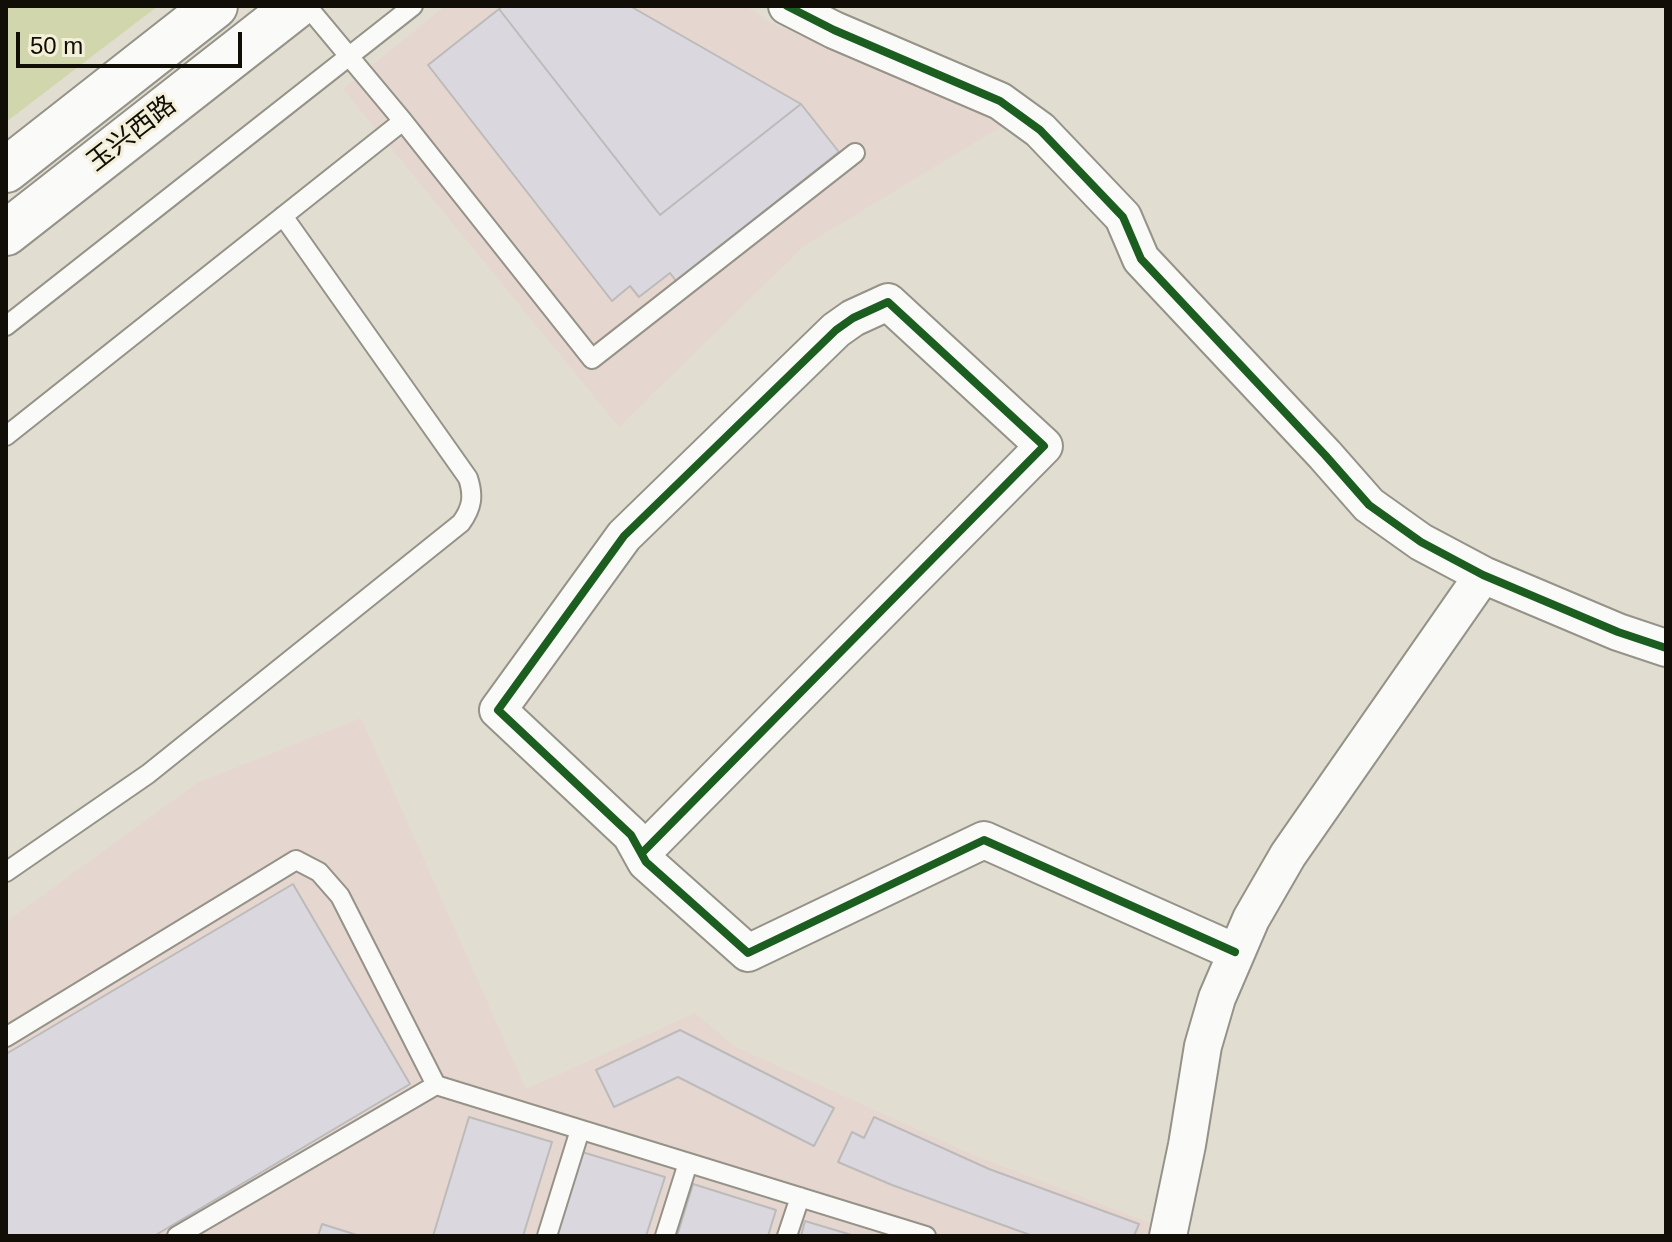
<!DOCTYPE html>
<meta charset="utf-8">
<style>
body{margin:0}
#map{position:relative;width:1672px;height:1242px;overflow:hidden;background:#e1ded1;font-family:Helvetica,sans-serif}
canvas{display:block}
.frame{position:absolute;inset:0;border:8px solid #100e07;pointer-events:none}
.scale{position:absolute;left:16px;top:32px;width:226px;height:36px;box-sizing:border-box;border:4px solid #100e07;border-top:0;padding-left:10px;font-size:24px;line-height:28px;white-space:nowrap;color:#100e07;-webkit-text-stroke:6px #f4efd8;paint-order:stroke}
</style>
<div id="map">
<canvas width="1672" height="1242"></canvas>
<div class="frame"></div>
<div class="scale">50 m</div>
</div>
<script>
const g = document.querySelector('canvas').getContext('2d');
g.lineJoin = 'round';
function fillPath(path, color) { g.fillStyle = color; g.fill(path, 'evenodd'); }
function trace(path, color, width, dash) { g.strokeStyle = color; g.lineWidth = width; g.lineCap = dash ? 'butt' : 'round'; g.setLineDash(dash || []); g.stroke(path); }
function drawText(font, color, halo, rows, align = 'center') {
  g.font = font + ' Helvetica,"Noto Sans SC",sans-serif'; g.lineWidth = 6; g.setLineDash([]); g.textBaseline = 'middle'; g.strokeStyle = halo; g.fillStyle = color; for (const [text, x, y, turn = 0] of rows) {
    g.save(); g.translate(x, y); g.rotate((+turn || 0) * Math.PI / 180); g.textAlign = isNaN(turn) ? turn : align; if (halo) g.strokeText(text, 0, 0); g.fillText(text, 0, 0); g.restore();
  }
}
fillPath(new Path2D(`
 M445,6H746L775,25L1007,123L804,246L619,427L343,89Z
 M361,718L526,1089L695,1013L734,1046L976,1156L1150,1223L1148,1236H6V922L197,783Z`), '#e6d6d0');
fillPath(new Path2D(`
 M6,6H158L6,122Z`), '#d2d6ad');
const building = new Path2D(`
 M503,6H630L801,104L660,215L499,9Z
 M499,9L660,215L801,104L839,152L676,281L670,273L639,297L630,286L612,301L428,65Z
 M293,884L410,1084L154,1236H6V1054Z
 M680,1030L834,1108L814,1146L678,1077L614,1107L596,1070Z
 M469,1117L552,1142L523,1236H433Z
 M874,1117L989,1169L1139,1224L1134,1236H1033L892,1185L838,1162L852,1132L864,1138Z
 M582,1152L665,1177L646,1236H556Z
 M693,1184L776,1210L768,1236H677Z
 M805,1221L855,1236H801Z
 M322,1224L360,1236H318Z`);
fillPath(building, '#dad7de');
trace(building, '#bcbbb9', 2);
const lane = new Path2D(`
 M307,6L403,121L592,359L855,153
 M6,326L413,6
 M6,436L403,121
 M6,872L148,774L461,523C472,508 474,496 468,478L283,216
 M6,1037L296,860L319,872L340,896L436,1085L926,1236
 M177,1236L436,1085
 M547,1236L580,1130
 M665,1236L688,1163
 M787,1236L800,1197`);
const street = new Path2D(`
 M787,6L834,30L1000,101L1040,130L1123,217L1141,259L1325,455L1369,505L1421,542L1483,575L1618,632L1666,648
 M642,853L1044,446L888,302L853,318L836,330L624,536L498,710L631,835L646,862L748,953L984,840L1235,952
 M1168,1236L1187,1145L1203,1046L1217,998L1251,919L1288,855L1483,575`);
const secondary = new Path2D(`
 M6,170L215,6
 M6,233L296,6`);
trace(lane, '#959288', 22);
trace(street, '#959288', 40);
trace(secondary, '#959288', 48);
trace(lane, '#fafaf8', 18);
trace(street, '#fafaf8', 36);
trace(secondary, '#fafaf8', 44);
trace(new Path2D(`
 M787,6L834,30L1000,101L1040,130L1123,217L1141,259L1325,455L1369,505L1421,542L1483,575L1618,632L1666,648
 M642,853L1044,446L888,302L853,318L836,330L624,536L498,710L631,835L646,862L748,953L984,840L1235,952`), '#1b5e20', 8);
drawText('26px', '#100e07', '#f4efd8', [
 ["玉兴西路",132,134,-38]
]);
</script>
